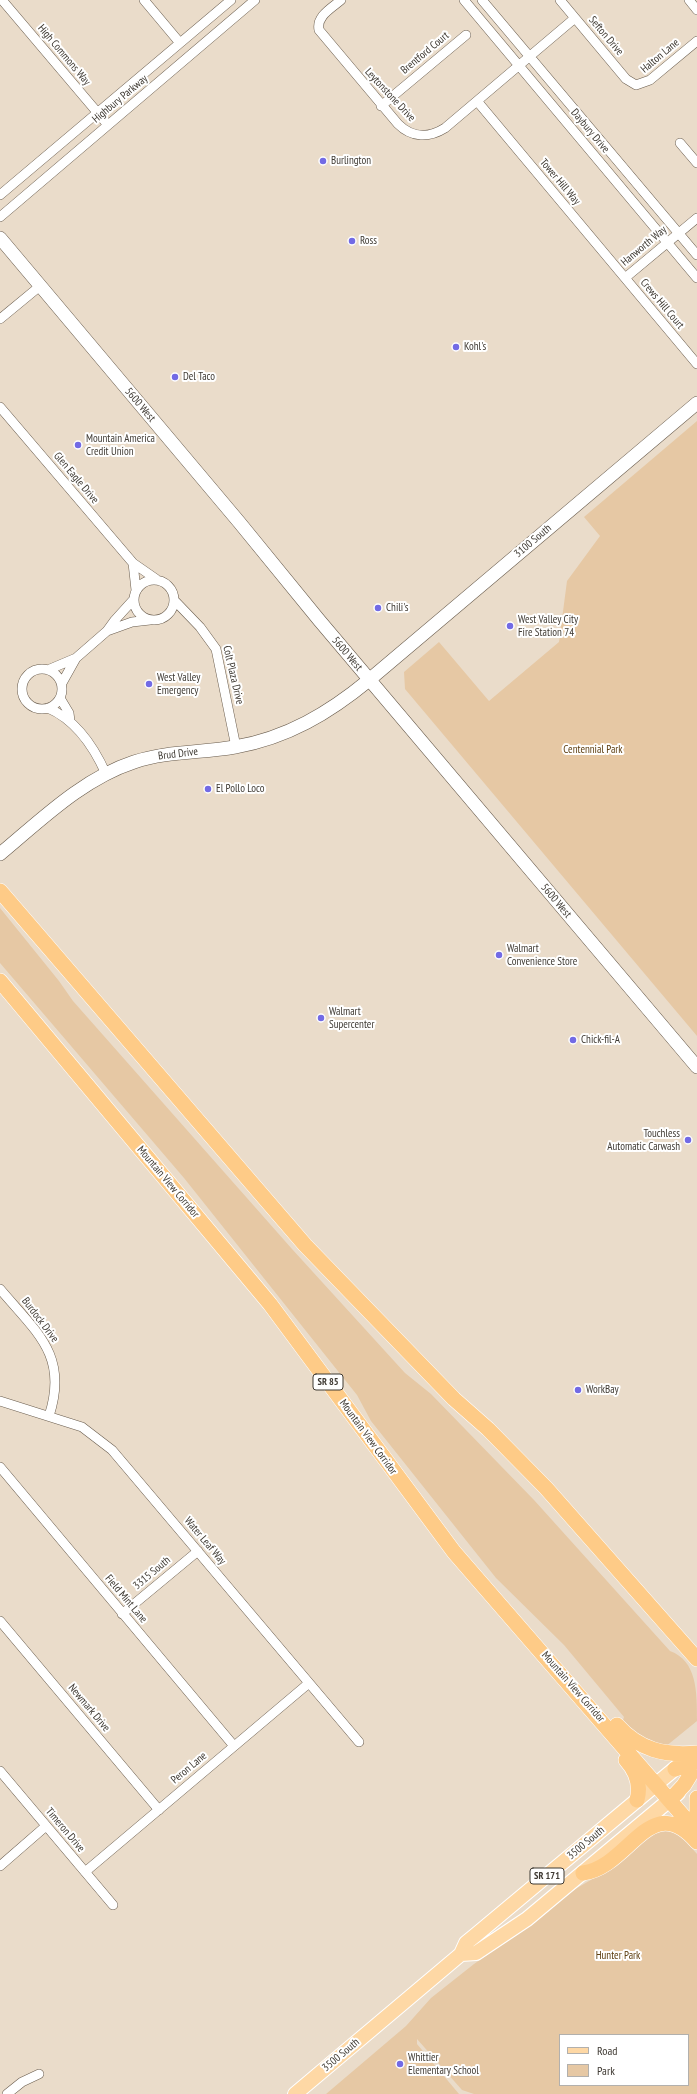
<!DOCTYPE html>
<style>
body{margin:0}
#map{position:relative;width:697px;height:2094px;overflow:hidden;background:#eadcca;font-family:"PT Sans Narrow",sans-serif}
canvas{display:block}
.legend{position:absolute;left:559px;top:2034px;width:130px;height:52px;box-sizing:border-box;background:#fff;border:1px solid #b2b0ad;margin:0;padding:5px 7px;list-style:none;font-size:12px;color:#3f3a33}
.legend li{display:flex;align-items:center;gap:8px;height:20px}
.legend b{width:20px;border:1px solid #b2b0ad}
</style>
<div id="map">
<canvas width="697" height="2094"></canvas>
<ul class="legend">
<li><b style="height:5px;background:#fed8a5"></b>Road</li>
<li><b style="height:11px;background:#e6c8a4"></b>Park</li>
</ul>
</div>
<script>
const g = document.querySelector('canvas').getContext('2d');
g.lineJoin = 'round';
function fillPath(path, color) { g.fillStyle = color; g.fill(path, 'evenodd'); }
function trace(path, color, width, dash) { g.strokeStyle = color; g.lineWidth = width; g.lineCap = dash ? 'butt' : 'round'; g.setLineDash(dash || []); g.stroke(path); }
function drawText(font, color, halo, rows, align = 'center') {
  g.font = font + ' "PT Sans Narrow",sans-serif'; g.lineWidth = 4; g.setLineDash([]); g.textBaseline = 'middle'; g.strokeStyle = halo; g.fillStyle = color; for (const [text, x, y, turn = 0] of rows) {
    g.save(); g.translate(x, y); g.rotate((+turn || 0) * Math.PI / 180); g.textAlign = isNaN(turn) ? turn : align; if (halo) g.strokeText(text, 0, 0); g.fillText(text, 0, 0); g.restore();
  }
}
fillPath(new Path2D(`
 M697,421V1036L405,689L404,672L439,642L489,701L559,642L567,581L600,536L584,517Z
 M0,908L59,981L73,1001L292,1249L405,1373L431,1394L534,1500L670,1651C697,1661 697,1691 697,1721L665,1747L649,1742L622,1723L624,1717L564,1645L496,1578L371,1421L357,1395L184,1178L0,963Z
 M660,1828L680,1835L697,1854V2094H474L462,2090L417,2039V2044L459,2094H326L406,2026L431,1998L474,1964L526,1928L570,1892L596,1877L649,1833ZM560,2035H688V2085H560Z`), '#e6c8a4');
const minor = new Path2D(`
 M2,0L108,125
 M144,0L180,43
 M341,0C332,8 316,16 319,30L398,124C412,138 429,138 445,128L575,18
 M464,0L697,278
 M482,0L697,255
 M560,0L626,79L636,85L650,80L697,41
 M689,0L697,10
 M477,101L697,364
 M381,106L466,35
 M680,143L697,163
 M0,195L231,0
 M0,217L255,0
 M625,278L697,218
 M0,319L40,286
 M0,407L133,563L156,579
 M133,563L136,590
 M134 600a20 20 0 1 1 40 0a20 20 0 1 1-40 0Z
 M175,601L200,627L216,649L236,747
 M107,631L132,622L150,620
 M22 689a20 20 0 1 1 40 0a20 20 0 1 1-40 0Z
 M50,669L76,658
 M62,683L76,658L107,631L115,620L134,599
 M60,698L69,713L70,721
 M48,708C76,720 94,747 106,774
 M0,1289C36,1332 69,1355 49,1416
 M0,1401L82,1427L112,1450L359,1742
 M0,1467L234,1746
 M122,1614L198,1551
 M0,1621L159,1810
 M0,1771L113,1905
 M0,1866L46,1826
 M85,1872L309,1683
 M7,2094L22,2082L39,2074`);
const secondary = new Path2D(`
 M0,238L239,522L319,620L697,1067
 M0,854C41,820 82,779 134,762C167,751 202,753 235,747C287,738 329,713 369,680L697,403`);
const primary = new Path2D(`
 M461,1954L476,1953L527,1919L678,1793
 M295,2094L461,1954L466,1943L477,1934L684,1761`);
const trunk = new Path2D(`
 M0,891L305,1245L454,1399L488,1429L546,1488L697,1659
 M0,981L270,1304L454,1552L697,1832
 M617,1725C639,1750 665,1756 697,1753
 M626,1760C636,1771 641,1785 637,1800
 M675,1769L697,1762
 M697,1798V1819
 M670,1800L684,1785L697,1764
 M583,1873C630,1867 650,1788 697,1842`);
trace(minor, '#685b4c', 10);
trace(secondary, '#685b4c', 14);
trace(primary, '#fff', 16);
trace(trunk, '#fff', 16);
trace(minor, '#fff', 9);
trace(secondary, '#fff', 13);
trace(primary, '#fed8a5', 14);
trace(trunk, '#fecb87', 15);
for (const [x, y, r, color] of [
 [323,161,4,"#726ae5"],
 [352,241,4,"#726ae5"],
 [456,347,4,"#726ae5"],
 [175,377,4,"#726ae5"],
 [78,445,4,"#726ae5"],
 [378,608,4,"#726ae5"],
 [510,626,4,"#726ae5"],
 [149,684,4,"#726ae5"],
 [208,789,4,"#726ae5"],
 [499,955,4,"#726ae5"],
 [321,1018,4,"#726ae5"],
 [573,1040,4,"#726ae5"],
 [688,1140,4,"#726ae5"],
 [578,1390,4,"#726ae5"],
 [400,2064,4,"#726ae5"]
]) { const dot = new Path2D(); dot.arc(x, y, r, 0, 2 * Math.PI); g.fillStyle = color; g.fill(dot); trace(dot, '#fff', 1.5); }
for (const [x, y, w] of [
 [328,1382,30],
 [547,1876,34]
]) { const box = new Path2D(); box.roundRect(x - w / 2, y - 8, w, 16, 3); g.fillStyle = '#fff'; g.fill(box); trace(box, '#3f3a33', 1); }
drawText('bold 10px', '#3f3a33', null, [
 ["SR 85",328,1382],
 ["SR 171",547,1876]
]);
drawText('11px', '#3f3a33', '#fff', [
 ["Sefton Drive",606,36,50],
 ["Brentford Court",425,53,-40],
 ["High Commons Way",64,55,50],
 ["Halton Lane",660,56,-40],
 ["Leytonstone Drive",390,95,47],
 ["Highbury Parkway",120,99,-40],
 ["Daybury Drive",590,131,50],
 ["Tower Hill Way",560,182,50],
 ["Hanworth Way",644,246,-40],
 ["Crews Hill Court",662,304,50],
 ["5600 West",140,405,50],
 ["Glen Eagle Drive",76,478,50],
 ["3100 South",533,541,-40],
 ["5600 West",347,654,50],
 ["Colt Plaza Drive",233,675,77],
 ["Brud Drive",178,754,-7],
 ["5600 West",556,901,50],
 ["Mountain View Corridor",168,1182,50],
 ["Burdock Drive",40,1320,53],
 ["Mountain View Corridor",368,1437,54],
 ["Water Leaf Way",205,1541,50],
 ["3315 South",152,1573,-40],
 ["Field Mint Lane",126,1599,50],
 ["Mountain View Corridor",573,1687,49],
 ["Newmark Drive",89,1708,50],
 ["Peron Lane",189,1768,-40],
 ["Timeron Drive",65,1830,50],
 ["3500 South",586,1843,-40],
 ["3500 South",341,2055,-40]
]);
drawText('11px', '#3f3a33', '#fff', [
 ["Burlington",331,161],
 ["Ross",360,241],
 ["Kohl's",464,347],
 ["Del Taco",183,377],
 ["Mountain America",86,439],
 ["Credit Union",86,452],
 ["Chili's",386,608],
 ["West Valley City",518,620],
 ["Fire Station 74",518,633],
 ["West Valley",157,678],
 ["Emergency",157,691],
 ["El Pollo Loco",216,789],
 ["Walmart",507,949],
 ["Convenience Store",507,962],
 ["Walmart",329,1012],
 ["Supercenter",329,1025],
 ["Chick-fil-A",581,1040],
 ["Touchless",680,1134,"right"],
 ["Automatic Carwash",680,1147,"right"],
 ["WorkBay",586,1390],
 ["Whittier",408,2058],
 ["Elementary School",408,2071]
], 'left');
drawText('11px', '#5d3e10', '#fff', [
 ["Centennial Park",593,750],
 ["Hunter Park",618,1956]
]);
</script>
